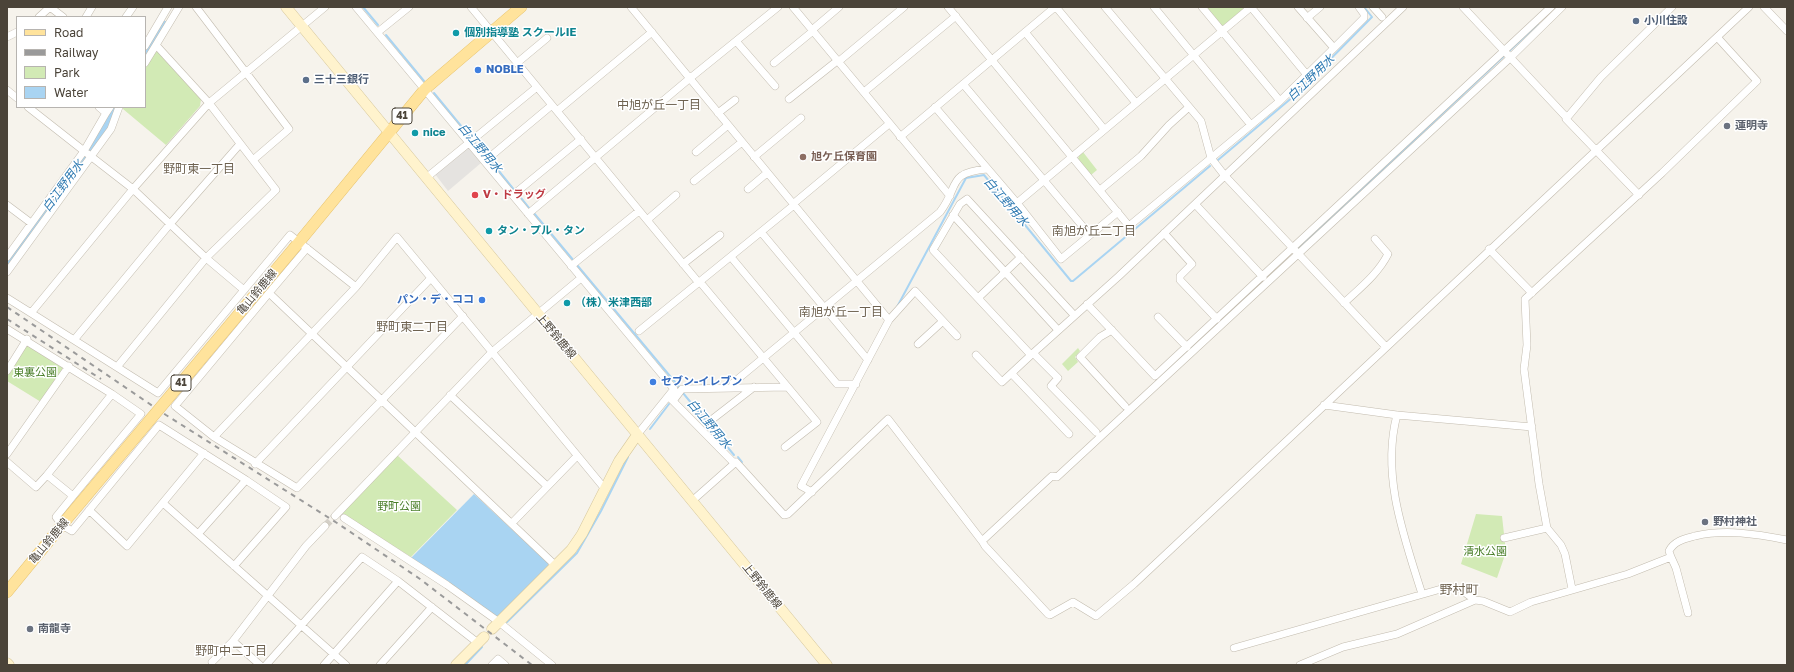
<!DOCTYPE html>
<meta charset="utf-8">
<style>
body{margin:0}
#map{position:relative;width:1794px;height:672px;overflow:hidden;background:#f6f3ec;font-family:"Golos Text",sans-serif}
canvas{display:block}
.frame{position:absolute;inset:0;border:8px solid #4b4439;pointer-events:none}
.legend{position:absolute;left:16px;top:16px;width:130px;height:92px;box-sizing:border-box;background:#fff;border:1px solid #b7b4b0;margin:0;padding:5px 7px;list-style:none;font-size:12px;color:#4b4439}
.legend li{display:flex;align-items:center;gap:8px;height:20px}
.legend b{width:20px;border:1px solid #b7b4b0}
</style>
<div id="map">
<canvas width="1794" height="672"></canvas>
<div class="frame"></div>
<ul class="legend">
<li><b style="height:5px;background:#ffe39c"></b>Road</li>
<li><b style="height:5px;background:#9a9a9a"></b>Railway</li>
<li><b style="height:11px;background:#d2eab5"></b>Park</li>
<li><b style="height:11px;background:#a9d4f2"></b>Water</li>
</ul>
</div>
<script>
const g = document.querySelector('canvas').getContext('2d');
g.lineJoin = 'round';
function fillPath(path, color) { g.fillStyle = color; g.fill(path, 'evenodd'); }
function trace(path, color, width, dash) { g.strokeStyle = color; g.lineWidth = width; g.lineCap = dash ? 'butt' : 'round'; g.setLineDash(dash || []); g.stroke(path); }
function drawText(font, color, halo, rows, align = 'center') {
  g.font = font + ' "Golos Text","Noto Sans JP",sans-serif'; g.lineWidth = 3; g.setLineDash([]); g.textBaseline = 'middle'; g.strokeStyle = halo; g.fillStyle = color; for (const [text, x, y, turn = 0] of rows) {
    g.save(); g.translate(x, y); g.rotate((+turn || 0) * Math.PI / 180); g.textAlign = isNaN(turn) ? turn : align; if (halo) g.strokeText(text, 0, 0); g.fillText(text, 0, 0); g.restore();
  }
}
fillPath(new Path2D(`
 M1206,7H1246L1224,25H1221Z
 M154,52H159L201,99L200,106L166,145L123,109V107H145V69Z
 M1083,152L1097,170L1091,175L1078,159L1079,156Z
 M29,345L63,366L62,371L41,402L7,381V377L26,346Z
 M1078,348L1080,351L1075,357L1078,362L1068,371L1062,364Z
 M397,455L457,510L411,557L343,514V512Z
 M1476,514L1502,516L1506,552L1497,578L1461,564Z`), '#d2eab5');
fillPath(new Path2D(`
 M468,147L481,163L448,191L435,174Z`), '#e5e3e0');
fillPath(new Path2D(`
 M474,494L548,563V566L496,618L411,558Z`), '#a9d4f2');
trace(new Path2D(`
 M363,7L378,25
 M386,35L424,81
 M434,93L471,138
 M474,142L487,157
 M490,160L515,191
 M1218,160L1294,96L1372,17L1364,7
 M518,194L530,209
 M533,212L574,261
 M1297,250L1538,24
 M577,265L680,388
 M897,307L966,178L984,175L1071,281H1073L1210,166
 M683,393L734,455
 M650,429L669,404
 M738,457L742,462
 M507,622L577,553L601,511L628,457
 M465,665L482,647`), '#a9d4f2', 2);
trace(new Path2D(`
 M145,56L163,27
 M7,264L85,156L115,107`), '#a9d4f2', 13);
trace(new Path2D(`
 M325,526L335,516`), '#d4d0c8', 7, [7, 3.5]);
const street = new Path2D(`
 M50,7L63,17
 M196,7L289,129L253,160
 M356,7L674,389L637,435
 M471,7L699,283
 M631,7L889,320
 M793,7L950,196
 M948,7L1129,226L1280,101L1334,48L1298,7
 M1056,7L1136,103
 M1105,7L1201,121L1211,158L1225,176L1386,347
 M1154,7L1251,125
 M1202,7L1280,101
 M1251,7L1307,75
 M1373,7L1382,17
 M1463,7L1567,118
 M1764,7L1787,31
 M39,17L50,7
 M86,17L92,7
 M126,17L133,7
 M1307,18L1320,7
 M812,30L839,7
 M378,32L409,7
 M1025,32L1104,129
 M7,37L17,32
 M736,41L775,86
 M156,45L179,7
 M145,46L168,7
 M1334,48L1364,18V14L1359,7
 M838,62L904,7
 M517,63L547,38
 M774,63L813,31
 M963,84L1090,235
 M7,90L17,98
 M864,92L956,16
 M789,99L837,61
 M99,107L106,113L110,107
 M935,107L1017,203L1061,259L1118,212
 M557,111L652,32
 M106,113L84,151L133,189L209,103L156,45L145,63
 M718,113L735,100
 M900,137L1055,7
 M696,152L728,125
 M754,157L801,118
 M485,161L552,105
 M426,178L537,87
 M694,181L742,142
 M748,189L767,173
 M1100,190L1141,156L1169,125L1189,107
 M513,195L581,139
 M1639,195L1566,119L1601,77L1672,7
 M1017,203L1251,7
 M793,204L889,124
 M1195,204L1263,277
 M7,205L31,223
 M528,214L689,79L778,7
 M953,215L1058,330
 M647,220L676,195
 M761,232L868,360
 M1164,233L1192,264L1180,276V280L1217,319
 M307,248L269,293L556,566
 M1489,249L1532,293
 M7,257L84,151L28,107
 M731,257L837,384H856
 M683,264L720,235
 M571,266L639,211
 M7,272L111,129L119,107
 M431,278L605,489
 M700,282L817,422L785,447
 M269,293L175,406L214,437L297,488L463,316
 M7,298L31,313L133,189L206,258L244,290L290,235L356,287
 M978,298L1021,257
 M1344,303C1360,288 1378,274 1388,254L1375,239
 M1087,304L1155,376L1551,7
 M31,313L74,340L170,224L240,144
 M1074,315L967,199L960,204L933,250L1031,355L1119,276L1403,7
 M1158,317L1187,347
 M7,329L112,394
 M1112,330L1100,337L1080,357L1125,406
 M639,331L794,205
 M74,340L158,393L244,290
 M918,344L943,321
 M1033,353L1058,378L1051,386L1096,432
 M976,355L1002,382L1031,355
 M117,367L206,258L276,190L209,103L325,7
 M7,371L27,339
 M1012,374L1069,434
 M732,388L733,383L940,212C960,186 946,173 987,169
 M450,395L547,486
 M670,398L734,463
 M673,401L682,389L787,387
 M1324,405L1397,415L1532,427
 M1397,415C1381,475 1404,537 1422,594
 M710,421L754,387
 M214,437L356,287L397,237L431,278L255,464
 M7,454L69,366
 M7,462L36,487L47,475
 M812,492L801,486L889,320L915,291L957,336
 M73,496L141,414L112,394L47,475L73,496L56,517L62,525L72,531L159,425L246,480
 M692,501L736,462L784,515L788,514L888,419L982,541L985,546L1048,614L1050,615L1073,602L1096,616L1134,584L1749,7
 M163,503L198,534
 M89,510L127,546L204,453
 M335,516L492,352L581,278
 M344,518L447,585L499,622L552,665
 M512,523L577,456
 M1504,538L1547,528
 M982,541L1052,476L1057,477L1510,58L1562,7
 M1671,557L1676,568L1688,613
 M234,566L286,507L246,480L198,534L346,665
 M398,581L478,643
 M1572,589L1565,554L1561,545L1547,528L1539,484L1524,369L1527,345L1525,299L1662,173L1757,81L1717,37
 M1234,648L1448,587L1460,589L1475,600
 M212,662L233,641
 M260,665L233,641L306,546L325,526
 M266,665L362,557L398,581L324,665
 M380,665L432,607
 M492,665L498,659L505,665
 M1300,665L1343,647L1397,634L1475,600L1483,601L1510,612L1531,602L1628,574L1671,557L1669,551C1674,541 1684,539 1695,536C1726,529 1756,534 1787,540`);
const secondary = new Path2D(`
 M286,7L827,665
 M492,629L571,550L582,534L619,461L637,435
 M7,663L9,665
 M456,665L484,637`);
const primary = new Path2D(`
 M295,247L425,89L521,7
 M7,592L66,520`);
trace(street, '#c2bbae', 8);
trace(secondary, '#d6c79b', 11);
trace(primary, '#e6c16a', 12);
trace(street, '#fff', 7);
trace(secondary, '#fff3cd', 10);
trace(primary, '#ffe39c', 11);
trace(new Path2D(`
 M7,307L166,415L337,523L420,579L532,665
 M7,319L101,379`), '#9a9a9a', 2, [5, 5]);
const primaryBridge = new Path2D(`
 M66,520L295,247`);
trace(primaryBridge, '#e6c16a', 12, []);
trace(primaryBridge, '#ffe39c', 11);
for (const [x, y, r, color] of [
 [1636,21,4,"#5c6f8a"],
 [456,33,4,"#0f9aa8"],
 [478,70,4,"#3f7fe0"],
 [306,80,4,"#5c6f8a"],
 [1727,126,4,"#6b7280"],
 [415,133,4,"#0f9aa8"],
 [803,157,4,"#8d6e63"],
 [475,195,4,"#e0444e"],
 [489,231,4,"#0f9aa8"],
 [482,300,4,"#3f7fe0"],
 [567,303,4,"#0f9aa8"],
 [653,382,4,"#3f7fe0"],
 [1705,522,4,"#6b7280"],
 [30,629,4,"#6b7280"]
]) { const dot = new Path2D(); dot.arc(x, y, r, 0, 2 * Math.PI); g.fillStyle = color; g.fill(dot); trace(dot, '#fff', 1.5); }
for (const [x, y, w] of [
 [402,116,20],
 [181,383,20]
]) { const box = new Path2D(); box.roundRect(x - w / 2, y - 8, w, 16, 3); g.fillStyle = '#fff'; g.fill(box); trace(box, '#4b4439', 1); }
drawText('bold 10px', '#4b4439', null, [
 ["41",402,116],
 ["41",181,383]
]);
drawText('bold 11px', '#4e5e75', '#fff', [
 ["小川住設",1644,21],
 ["三十三銀行",314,80]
], 'left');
drawText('bold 11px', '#0d838f', '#fff', [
 ["個別指導塾 スクールIE",464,33],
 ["nice",423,133],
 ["タン・プル・タン",497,231],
 ["（株）米津西部",575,303]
], 'left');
drawText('bold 11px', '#366cbe', '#fff', [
 ["NOBLE",486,70],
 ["パン・デ・ココ",474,300,"right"],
 ["セブン-イレブン",661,382]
], 'left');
drawText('bold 11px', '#5b616d', '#fff', [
 ["蓮明寺",1735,126],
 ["野村神社",1713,522],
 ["南龍寺",38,629]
], 'left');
drawText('bold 11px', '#785e54', '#fff', [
 ["旭ケ丘保育園",811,157]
], 'left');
drawText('bold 11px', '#be3a42', '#fff', [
 ["V・ドラッグ",483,195]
], 'left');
drawText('11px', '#4b4439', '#fff', [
 ["亀山鈴鹿線",257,292,-50],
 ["上野鈴鹿線",556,336,50],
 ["亀山鈴鹿線",49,541,-50],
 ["上野鈴鹿線",762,586,51]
]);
drawText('11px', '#4a7f2a', '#fff', [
 ["東裏公園",35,373],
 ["野町公園",399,507],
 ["清水公園",1485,552]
]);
drawText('italic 12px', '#2e7ab2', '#fff', [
 ["白江野用水",1311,78,-44],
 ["白江野用水",480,148,50],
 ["白江野用水",63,186,-54],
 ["白江野用水",1006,202,49],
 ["白江野用水",709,424,50]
]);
drawText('12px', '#6e6250', '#fff', [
 ["中旭が丘一丁目",659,105],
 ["野町東一丁目",199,169],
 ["南旭が丘二丁目",1094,231],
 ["南旭が丘一丁目",841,312],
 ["野町東二丁目",412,327],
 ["野町中二丁目",231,651]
]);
drawText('13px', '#6e6250', '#fff', [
 ["野村町",1459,590]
]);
</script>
